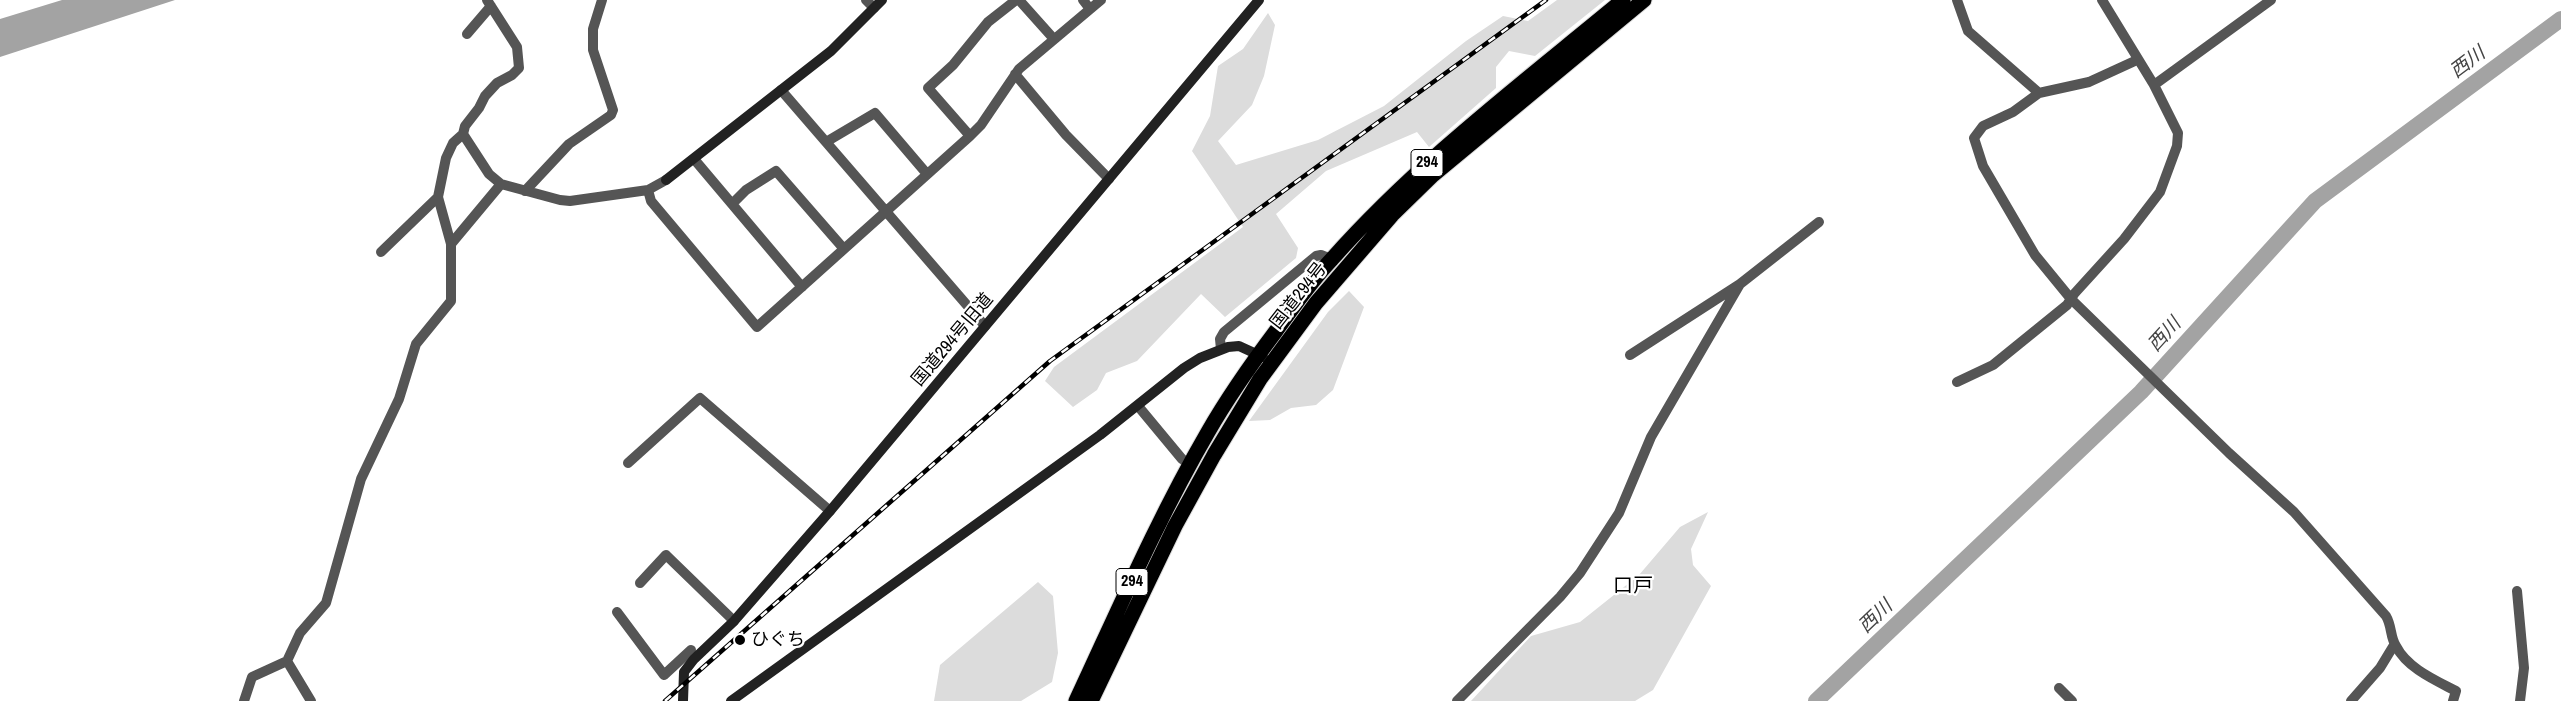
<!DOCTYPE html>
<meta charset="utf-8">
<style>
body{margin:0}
canvas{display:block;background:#fff}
</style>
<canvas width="2561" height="701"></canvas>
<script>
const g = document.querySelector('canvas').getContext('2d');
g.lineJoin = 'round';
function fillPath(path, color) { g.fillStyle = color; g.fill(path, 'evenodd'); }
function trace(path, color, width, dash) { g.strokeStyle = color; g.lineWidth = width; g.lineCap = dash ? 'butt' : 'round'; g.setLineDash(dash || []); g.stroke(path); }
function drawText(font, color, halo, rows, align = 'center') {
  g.font = font + ' "Archivo Narrow","Noto Sans JP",sans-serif'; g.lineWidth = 4.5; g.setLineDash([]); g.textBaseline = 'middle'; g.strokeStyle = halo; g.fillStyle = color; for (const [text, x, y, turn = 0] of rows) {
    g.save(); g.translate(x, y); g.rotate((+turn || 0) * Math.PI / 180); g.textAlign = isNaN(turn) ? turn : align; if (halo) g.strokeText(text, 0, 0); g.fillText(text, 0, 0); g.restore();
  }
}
fillPath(new Path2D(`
 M1557,0H1605L1535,56L1509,51L1496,67V88L1429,147L1417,132L1326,171L1276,214L1298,248L1296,258L1225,317L1201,294L1137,361L1106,373L1097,390L1073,407L1045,381L1054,367L1243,227L1192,151L1210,116L1218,66L1243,49L1268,13L1275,25L1264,76L1252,105L1218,141L1236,165L1318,140L1384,106L1466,41L1503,16L1528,21Z
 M1349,291L1364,307L1333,390L1316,405L1291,408L1270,420L1249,421L1328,312Z
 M1708,512L1691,549L1693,565L1711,586L1653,690L1635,701H1471L1531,636L1580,622L1639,575L1680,527Z
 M1038,582L1053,596L1058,653L1052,682L1021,701H934L940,665Z`), '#dcdcdc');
fillPath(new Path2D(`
 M62,0H175L0,57V19Z`), '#a3a3a3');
trace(new Path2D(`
 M1816,701L2141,392L2315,201L2561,19`), '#a3a3a3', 16);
const highway = new Path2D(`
 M1076,701C1118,611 1158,518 1208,432C1228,397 1252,363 1276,331C1294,306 1311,281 1332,259C1419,161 1523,83 1623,0
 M1091,701L1175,526L1214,455L1260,379L1316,303L1392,215L1433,175L1644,0`);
trace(highway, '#dbdbdb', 17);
trace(new Path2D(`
 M866,0L874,8
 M1019,0L1053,38
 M1083,0L1090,9
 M1957,0L1968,31L2039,93
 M467,34L491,6
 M2137,60L2089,82L2039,93L2013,112L1983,126L1974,138L1983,166L2035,255L2071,299L2229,453L2294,512L2386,616C2392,626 2390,637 2396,646C2407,668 2435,680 2456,691L2453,701
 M1015,74L1066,135L1109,179
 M2154,85L2271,0
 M781,90L985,326
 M463,134L489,174L501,184L560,200L570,201L648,190L666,180
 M970,136L928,88L953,65L988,22L1016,0
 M826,142L875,113L927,174
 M694,159L802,287
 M648,190L651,201L757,327L970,136L981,125L1019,69L1101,0
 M525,191L569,144L611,115L613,110L593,50V29L602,0
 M732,204L746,190L776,171L844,249
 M451,244L501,184
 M381,252L438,197
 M1221,349L1220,339L1224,332L1316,256L1321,255L1331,259
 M1630,355L1740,284L1819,222
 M1957,382L1993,365L2067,305L2074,294L2124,239L2160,192L2177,146L2178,133L2154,85L2102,0
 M1138,406L1182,459L1190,464
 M628,463L700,398L830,511
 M640,583L666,555L734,621
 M2517,591L2524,668L2520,701
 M617,612L664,675L691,650
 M287,661L311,701
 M2059,688L2072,701
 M244,701L252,677L287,661L300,633L326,603L361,479L399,399L416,344L451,301V244L438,197L446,158L453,143L463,134L465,126L479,108L485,96L497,83L512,75L519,68L517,47L487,0
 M1457,701L1560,597L1580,573L1619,513L1651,437L1740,284
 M2351,701L2380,668L2394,645`), '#555', 10);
trace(new Path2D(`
 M666,180L831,51L882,0
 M683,701L684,672L694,659L734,621L830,511L1259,0
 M731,701L1100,435L1184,368L1200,358L1228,347L1239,346L1263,357`), '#222', 10);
trace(highway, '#000', 15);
const rail = new Path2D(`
 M665,701L1050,361L1546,0`);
trace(rail, '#000', 4.5);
trace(rail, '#fff', 2.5, [8]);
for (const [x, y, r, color] of [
 [740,640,6,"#000"]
]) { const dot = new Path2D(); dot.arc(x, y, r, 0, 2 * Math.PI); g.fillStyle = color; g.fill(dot); trace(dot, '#fff', 2); }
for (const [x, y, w] of [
 [1427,163,32],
 [1132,582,32]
]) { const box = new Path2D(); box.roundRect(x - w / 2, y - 13.5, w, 27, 4); g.fillStyle = '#fff'; g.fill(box); trace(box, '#000', 1); }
drawText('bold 16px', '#000', null, [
 ["294",1427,163],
 ["294",1132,582]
]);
drawText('18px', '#000', '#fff', [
 ["国道294号",1299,296,-52],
 ["国道294号旧道",953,340,-50]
]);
drawText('18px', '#000', '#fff', [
 ["ひぐち",751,640]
], 'left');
drawText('italic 19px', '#444', '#fff', [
 ["西川",2468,63,-37],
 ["西川",2165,335,-48],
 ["西川",1876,617,-44]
]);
drawText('20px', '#000', '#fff', [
 ["口戸",1633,587]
]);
</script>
